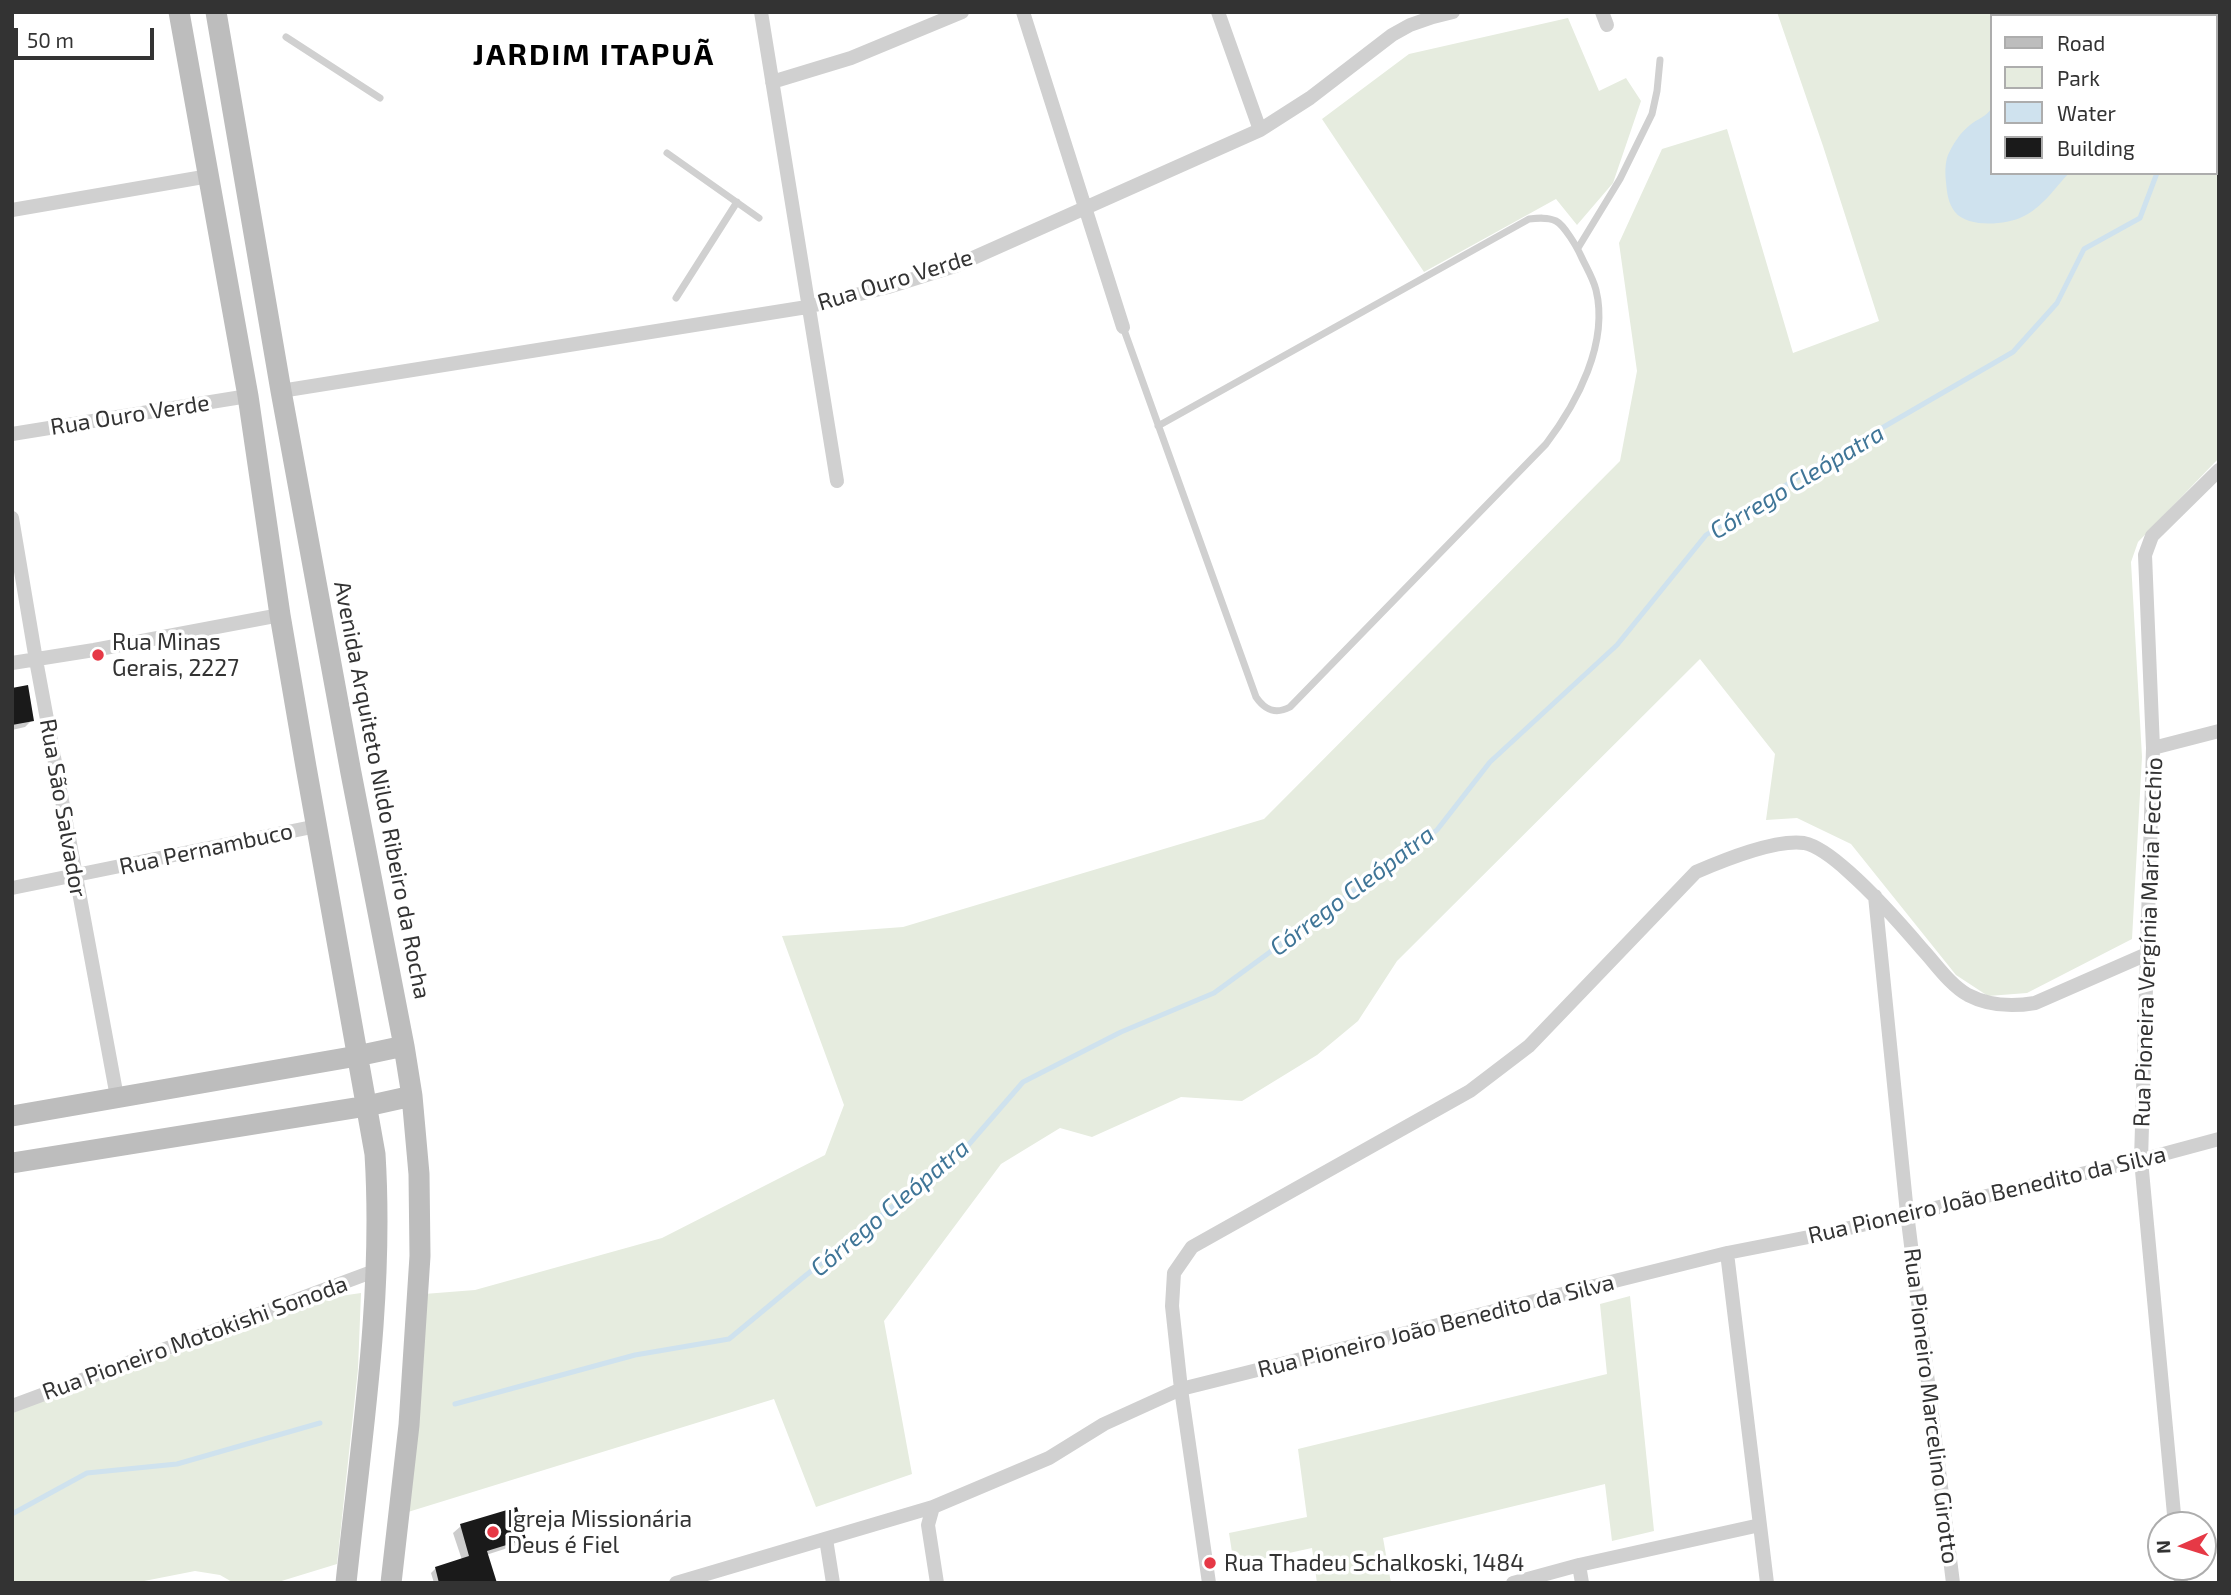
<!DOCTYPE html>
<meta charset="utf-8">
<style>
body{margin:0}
#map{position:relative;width:2231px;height:1595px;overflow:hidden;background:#fff;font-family:"Exo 2",sans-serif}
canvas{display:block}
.frame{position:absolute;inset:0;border:14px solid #333;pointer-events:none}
.legend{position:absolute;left:1990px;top:14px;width:228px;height:161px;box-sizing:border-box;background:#fff;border:2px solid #adadad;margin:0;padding:9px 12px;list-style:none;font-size:21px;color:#333}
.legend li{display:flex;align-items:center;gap:14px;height:35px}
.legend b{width:35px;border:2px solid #adadad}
.north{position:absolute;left:2147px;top:1511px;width:70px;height:70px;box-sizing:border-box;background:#fff;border:2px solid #adadad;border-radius:50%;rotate:267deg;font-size:19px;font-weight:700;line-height:28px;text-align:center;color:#333}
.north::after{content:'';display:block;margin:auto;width:24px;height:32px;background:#e63946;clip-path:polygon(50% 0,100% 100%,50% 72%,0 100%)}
.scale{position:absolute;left:14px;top:28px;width:140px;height:32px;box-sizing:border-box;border:4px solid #333;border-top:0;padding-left:9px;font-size:21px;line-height:24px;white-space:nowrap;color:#333;-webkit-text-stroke:5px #fff;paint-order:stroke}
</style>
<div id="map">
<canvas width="2231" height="1595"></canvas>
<div class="frame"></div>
<ul class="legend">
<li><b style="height:9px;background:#bdbdbd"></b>Road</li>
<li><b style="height:19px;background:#e6ecdf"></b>Park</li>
<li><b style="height:19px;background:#cfe2ee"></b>Water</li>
<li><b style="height:19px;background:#1a1a1a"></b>Building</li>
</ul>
<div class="north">N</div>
<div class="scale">50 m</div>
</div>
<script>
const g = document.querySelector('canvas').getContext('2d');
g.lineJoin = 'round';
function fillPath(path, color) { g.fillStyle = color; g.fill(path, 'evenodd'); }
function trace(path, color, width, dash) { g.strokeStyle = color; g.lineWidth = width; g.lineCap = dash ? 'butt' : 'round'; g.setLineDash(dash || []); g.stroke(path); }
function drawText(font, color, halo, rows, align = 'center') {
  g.font = font + ' "Exo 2",sans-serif'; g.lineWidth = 7; g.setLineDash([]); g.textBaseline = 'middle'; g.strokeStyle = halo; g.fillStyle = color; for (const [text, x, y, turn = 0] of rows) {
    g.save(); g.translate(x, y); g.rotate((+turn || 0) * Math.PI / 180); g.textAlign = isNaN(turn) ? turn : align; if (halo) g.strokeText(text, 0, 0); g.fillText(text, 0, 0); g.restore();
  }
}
fillPath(new Path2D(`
 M1777,12H2219V458L2138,542L2131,562L2142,757L2132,939L2027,993L1988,996L1956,975L1851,844L1797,818L1766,820L1775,754L1700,659L1397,961L1358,1021L1317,1055L1242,1101L1181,1097L1092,1137L1060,1128L1001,1164L884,1321L912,1474L816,1507L774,1399L408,1512L424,1294L475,1290L662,1238L825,1155L844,1105L782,936L903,927L1264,819L1620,461L1637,371L1619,243L1662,149L1727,129L1793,353L1879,321L1823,146ZM1991,16H2215V173H1991Z
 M1568,18L1599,91L1626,78L1641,101L1613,183L1577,225L1556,199L1424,272L1322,119L1409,54Z
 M361,1293L358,1369L337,1564L275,1583H234L220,1575L195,1571L134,1583H12V1413L80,1386L193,1347L306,1301Z
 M1630,1296L1654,1531L1612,1541L1605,1484L1383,1538L1391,1583H1317L1312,1548L1234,1565L1229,1533L1307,1517L1298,1449L1607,1374L1600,1304Z`), '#e6ecdf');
fillPath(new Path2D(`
 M2061,12H2192L2190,16H2059Z
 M1991,109V173H2069C2054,189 2042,208 2022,217C2005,225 1968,228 1955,212C1948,203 1947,193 1946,182C1945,173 1945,163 1948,155C1953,144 1960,133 1970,125C1977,119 1986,117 1991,109Z`), '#cfe2ee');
fillPath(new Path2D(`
 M12,690L32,720L25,727L12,730Z
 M461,1526L524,1538L517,1545L486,1555L495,1583H434L431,1573L436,1568L462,1560L453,1533Z`), '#0003');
trace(new Path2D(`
 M2215,134L2219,133
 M455,1404L635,1355L729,1339L805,1276L964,1150L1023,1082L1121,1032L1214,993L1437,830L1490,762L1617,645L1706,535L1818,465L2013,352L2057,303L2084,249L2140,218L2157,173
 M12,1514L87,1473L177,1464L320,1423`), '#cfe2ee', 5);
fillPath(new Path2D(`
 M28,685L34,721L12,725V688Z
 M517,1507L526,1539L487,1551L497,1583H439L435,1567L469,1556L460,1524Z`), '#1a1a1a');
trace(new Path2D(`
 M286,37L380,98
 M667,153L759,218
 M1578,248L1620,179L1652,114L1657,91L1660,60
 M676,298L737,202
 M1123,327L1256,697C1265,710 1275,715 1290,707L1546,444C1577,403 1609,343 1596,290C1593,278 1586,267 1581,256C1577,247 1564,225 1556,221C1548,217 1538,218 1529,219L1158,426`), '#d0d0d0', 7);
trace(new Path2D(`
 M761,12L837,481
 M1023,12L1123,327
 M1218,12L1260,130
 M1602,12L1607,25
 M772,82L851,58L962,12
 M12,210L209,176
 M281,391L807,307L888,287L955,266L1260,130L1310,98L1392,35L1410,25L1433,17L1453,12
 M12,434L248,396
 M12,518L36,660L117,1097
 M12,663L94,650L280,615
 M2153,748L2219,731
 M12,888L317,826
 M1875,896L1907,1213L1953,1583
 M1727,1253L1767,1583
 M12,1406L377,1270
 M933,1507L928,1525L937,1583
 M2175,1525L2141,1160L2153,748L2145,555L2152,536L2219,470
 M826,1539L833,1583
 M1579,1565L1582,1583
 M2179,1567L2181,1583
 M676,1583L933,1507L1049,1458L1104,1424L1181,1389L1727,1253L1819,1235L2141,1160L2219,1139
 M1209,1583L1181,1389L1172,1306L1174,1273L1192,1247L1470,1091L1529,1046L1696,872C1724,860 1775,839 1804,843C1819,846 1838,862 1849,872C1876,896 1899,922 1922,949C1936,964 1950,985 1968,995C1989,1006 2012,1007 2035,1003L2147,954
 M1513,1583L1579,1565L1760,1525`), '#d0d0d0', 14);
trace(new Path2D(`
 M179,12L248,396L280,615L306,767L375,1154C384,1298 361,1440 346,1583
 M216,12L281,391L351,773L404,1046L412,1096L419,1174L420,1256L409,1425L391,1583
 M12,1116L357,1056L404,1046
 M12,1163L367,1106L412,1096`), '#bdbdbd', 21);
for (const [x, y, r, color] of [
 [98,655,7,"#e63946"],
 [493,1532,7,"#e63946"],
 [1210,1563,7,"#e63946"]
]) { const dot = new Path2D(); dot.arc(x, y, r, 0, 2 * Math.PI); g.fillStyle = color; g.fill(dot); trace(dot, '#fff', 2.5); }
drawText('23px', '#333', '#fff', [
 ["Rua Ouro Verde",895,280,-17],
 ["Rua Ouro Verde",130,415,-9],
 ["Avenida Arquiteto Nildo Ribeiro da Rocha",382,790,79],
 ["Rua São Salvador",63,808,80],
 ["Rua Pernambuco",206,849,-12],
 ["Rua Pioneira Vergínia Maria Fecchio",2148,942,-88],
 ["Rua Pioneiro João Benedito da Silva",1987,1195,-13],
 ["Rua Pioneiro João Benedito da Silva",1436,1326,-14],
 ["Rua Pioneiro Motokishi Sonoda",195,1338,-20],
 ["Rua Pioneiro Marcelino Girotto",1931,1406,83]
]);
drawText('23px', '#333', '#fff', [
 ["Rua Minas",112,642],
 ["Gerais, 2227",112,668],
 ["Igreja Missionária",507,1519],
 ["Deus é Fiel",507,1545],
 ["Rua Thadeu Schalkoski, 1484",1224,1563]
], 'left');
drawText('italic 24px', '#3f7597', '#fff', [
 ["Córrego Cleópatra",1797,482,-31],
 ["Córrego Cleópatra",1352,891,-37],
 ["Córrego Cleópatra",890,1208,-40]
]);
g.letterSpacing = '2px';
drawText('bold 30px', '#000', '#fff', [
 ["JARDIM ITAPUÃ",594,55]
]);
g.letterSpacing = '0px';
</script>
